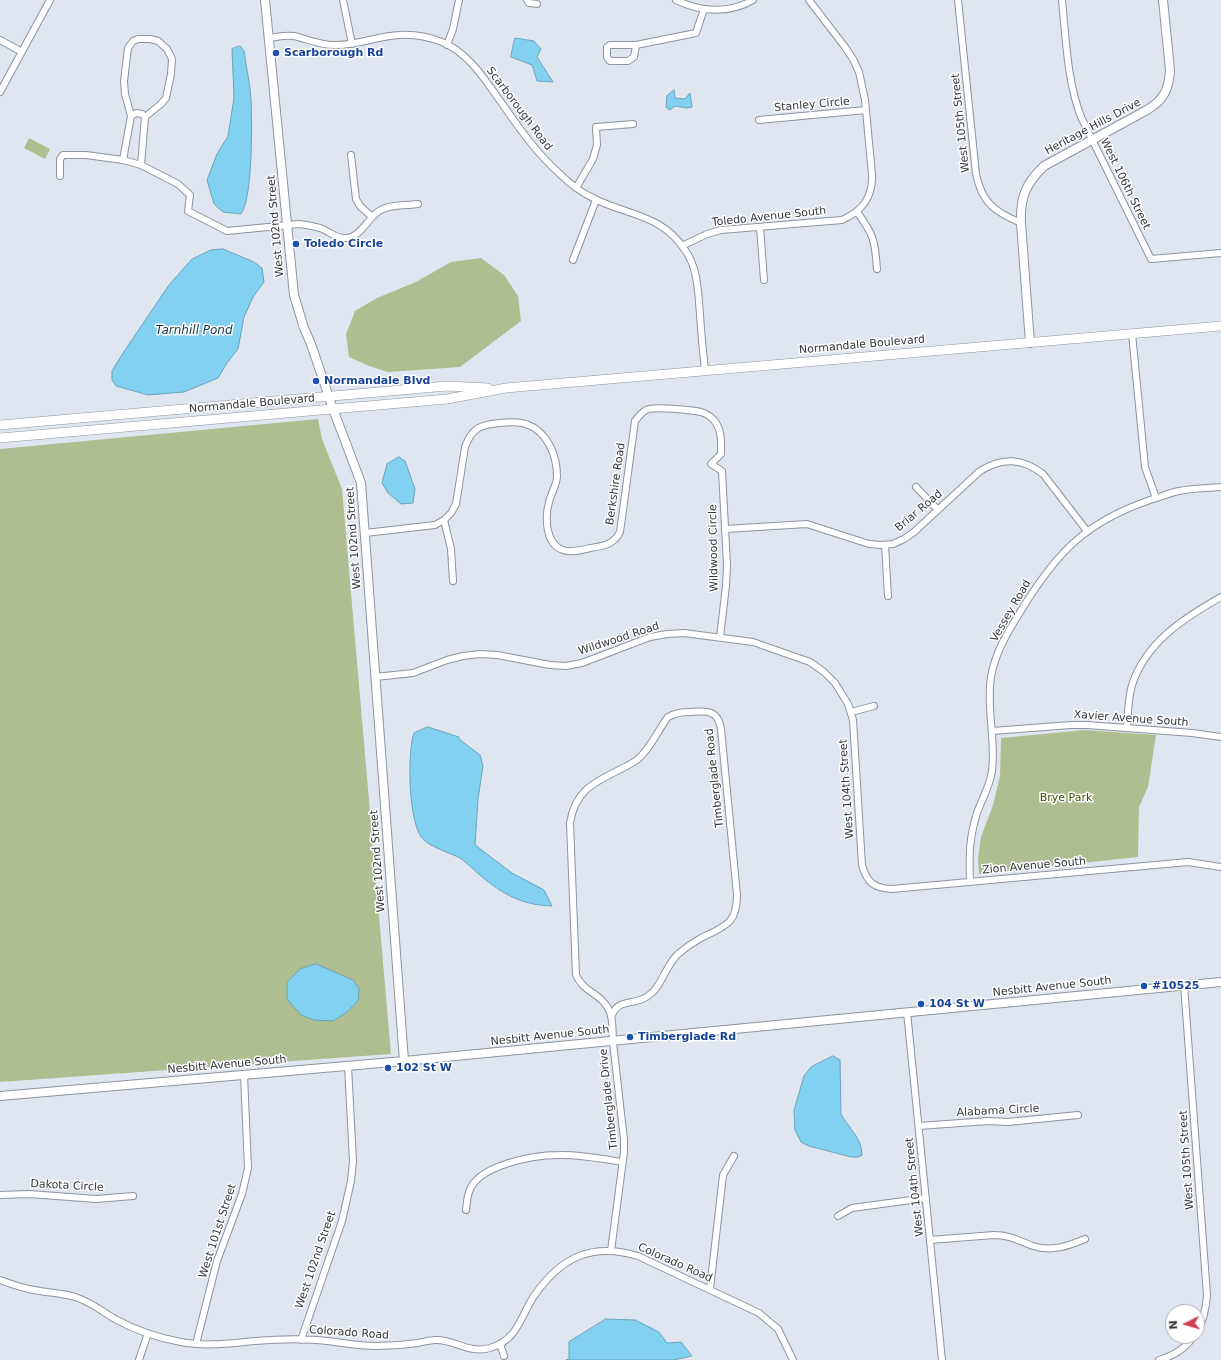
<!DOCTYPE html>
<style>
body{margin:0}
#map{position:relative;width:1221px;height:1360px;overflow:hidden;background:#dfe6f0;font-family:"DejaVu Sans",sans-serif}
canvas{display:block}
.north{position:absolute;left:1165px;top:1304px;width:40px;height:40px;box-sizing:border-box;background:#fff;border:1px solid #aeafb1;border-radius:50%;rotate:265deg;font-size:11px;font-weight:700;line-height:16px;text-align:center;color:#34373b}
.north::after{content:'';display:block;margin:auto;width:14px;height:18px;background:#d24152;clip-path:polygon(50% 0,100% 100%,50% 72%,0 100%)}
</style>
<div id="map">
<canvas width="1221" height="1360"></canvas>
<div class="north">N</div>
</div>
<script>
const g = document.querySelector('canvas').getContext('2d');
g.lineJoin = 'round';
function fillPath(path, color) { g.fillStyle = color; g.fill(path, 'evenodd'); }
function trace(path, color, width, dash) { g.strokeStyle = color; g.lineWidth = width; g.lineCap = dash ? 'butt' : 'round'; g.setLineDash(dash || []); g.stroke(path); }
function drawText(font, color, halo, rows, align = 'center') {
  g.font = font + ' "DejaVu Sans",sans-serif'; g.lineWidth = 3; g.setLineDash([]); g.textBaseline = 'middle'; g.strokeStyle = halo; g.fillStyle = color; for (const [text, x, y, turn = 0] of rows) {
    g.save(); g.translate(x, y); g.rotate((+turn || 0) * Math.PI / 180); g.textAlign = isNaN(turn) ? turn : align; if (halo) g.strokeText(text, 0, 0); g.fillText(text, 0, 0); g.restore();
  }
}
fillPath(new Path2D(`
 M29,138L50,149L45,159L24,148Z
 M481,258L504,275L518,296L521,321L460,367L388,372L369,366L349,357L346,334L355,311L377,298L416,282L451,262Z
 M318,419L322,439L342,489L391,1054L0,1082V449Z
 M1085,730L1156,735L1148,787L1139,807L1138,857L979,874L978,858L981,837L993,805L1000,776L1001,738Z`), '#afbe90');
const water = new Path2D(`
 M515,38L534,41L541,49L537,57L553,82L537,81L532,65L511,57Z
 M240,46L244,51C246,67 250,83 251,99C252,122 253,197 241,214L223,212L214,204L207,180L217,154L228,136L234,98L232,49Z
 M674,90L675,98L685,99L690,93L692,107L687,108L675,106L670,110L666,107L667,96Z
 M223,249L254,262L262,268L264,282L253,297L244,317L238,349L227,363L218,378L184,392L148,395L116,386L112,380V371L123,353L169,285L192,259L211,250Z
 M399,457L405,461L415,489L413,503L401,504L388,493L382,483L387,464Z
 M428,727L459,737V739L480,755L483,766L478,799L475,845L512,873L544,890L552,906C522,905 504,895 481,876C474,870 467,863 460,858C450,853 431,847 424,840C408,827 407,752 414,733Z
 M316,964L353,980L359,989L358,1001L347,1012L333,1021L314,1020L301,1015L287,999V982L300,969Z
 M833,1056L840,1060L841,1114C848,1128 862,1137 862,1155L858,1157H851L809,1146L801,1142L795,1130L794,1110L804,1076L811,1067Z
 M606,1319L635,1320L659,1332L667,1343L681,1342L692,1356L674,1360H566L569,1359V1342Z`);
fillPath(water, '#82d1f0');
trace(water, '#6ba3ba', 1);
const minor = new Path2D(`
 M343,0L352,44
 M527,0L529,3L537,4
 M676,0C700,12 729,14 753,0
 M958,0L976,174C982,203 995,212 1021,223
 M1062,0C1066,39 1067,80 1081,117L1151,259L1221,253
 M269,38C277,37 286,35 294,36C307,39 320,45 334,45C356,46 377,36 399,35C413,34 429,37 442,42C469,53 485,80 501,102C519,128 537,154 561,175C571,185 584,194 597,200C631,216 662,215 685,250C698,268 698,292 700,314C701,333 703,351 705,370
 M0,40L22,52
 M447,45L453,29L459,0
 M636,45L634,57L628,61H610L607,57V47L610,45H636L696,33L704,9
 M0,92L50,0
 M131,116L125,94L124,81L128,48L133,41L138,39H150L158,41L167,49L172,59L171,74L166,98L161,104L145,117
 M759,120L866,110
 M351,155L356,199L360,206L372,217
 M123,160L141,165
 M60,176V159L63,155H86L123,160L131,116L136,113L142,114L145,117L141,165L178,184L190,195L188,211L227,231L299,224C307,225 313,226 320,228C329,231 336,239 346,238C361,237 367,219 379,211C390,204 406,206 418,204
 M576,188L593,159L597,145L596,127L633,124
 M857,212C874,235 875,241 877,269
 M760,227L764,280
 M682,246L707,234L721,230L842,220C863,211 873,197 872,174L865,100L859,72L853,59L845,47L809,0
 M573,260L596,200
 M1132,334L1145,467L1156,498
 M916,487L938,510
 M444,520L451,549L453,581
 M725,529L807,524L869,544L881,545L893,544L904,539L914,532L980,471C1003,457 1022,458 1043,474L1087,531
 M365,533L435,525L444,520L451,513L456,504L465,447C472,428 480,425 499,423C508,422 518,421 526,424C547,431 557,455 557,476C557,485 551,493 549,502C545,517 545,544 563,550C571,553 582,550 590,548C604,546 613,545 620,532L635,421C638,417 641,413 646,410C654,406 692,410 701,412C707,414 713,418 716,423C722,432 721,443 721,454L711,464L722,471L727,565L726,586L720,637
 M885,545L888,596
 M375,677L413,673L447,660L463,656L480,654L497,655L550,665L566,666L582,663L650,637L667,634L684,633L753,642L810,662L824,672L835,683L848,704L853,720L862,865C867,883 874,888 892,889L1188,862L1221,867
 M851,712L874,706
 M1127,728C1128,714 1128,698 1132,685C1146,642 1184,618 1221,597
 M992,731L1071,725H1087L1192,733L1221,737
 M970,882C969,855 969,839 977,813C982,799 990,786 992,771C996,739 986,708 991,677C995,652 1009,630 1022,609C1057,552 1086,522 1150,500C1160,497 1169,493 1179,491C1192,488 1207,488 1221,487
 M1184,985L1207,1295C1206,1309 1204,1320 1197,1332
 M907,1012L942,1360
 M919,1126L988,1121L1008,1122L1078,1115
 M0,1195L29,1194L96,1199L133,1196
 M466,1210C467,1204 467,1197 469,1192C477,1165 534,1155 559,1155C580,1154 602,1159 623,1162
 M838,1216L852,1208L926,1198
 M930,1240L994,1235C1010,1235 1019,1241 1033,1246C1052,1252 1068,1246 1085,1239
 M611,1251L624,1152V1139C620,1107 617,1075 613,1043C612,1033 614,1019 609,1010C601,993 584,993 576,975L570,823C575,791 593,783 619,770C626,766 632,764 638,759C651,748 658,730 668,717C675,713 682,712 690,712C706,711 718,709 721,729L737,895C737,904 736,914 730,921C722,929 711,933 701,938C692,943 685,948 678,954C665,966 662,987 648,996C634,1006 619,998 612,1015
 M0,1280C11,1284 22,1288 34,1290C48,1293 65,1293 78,1298C92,1303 103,1312 115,1319C135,1330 158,1338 181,1342C211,1348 241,1341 271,1340C289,1339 311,1339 327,1341C344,1343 360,1346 376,1346C390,1346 404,1345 418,1343C424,1342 429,1340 435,1340C455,1339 467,1354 490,1348C518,1340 520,1317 534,1296C561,1257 592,1242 638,1256L759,1313L778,1329L793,1360
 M710,1289L723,1175L734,1156
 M301,1340L342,1221L351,1181L353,1161L348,1066
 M196,1344L217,1261L242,1194L248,1168L244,1075
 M500,1344L504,1356
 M139,1360L148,1333
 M1159,1360C1173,1356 1186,1348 1194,1336`);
const tertiary = new Path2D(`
 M265,0L294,295L304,328L311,344L333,409L361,483L404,1061
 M1030,343L1021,223C1020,197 1026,183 1044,166L1147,110C1164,100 1169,89 1170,70L1163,0
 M0,1096L404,1061L1221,982`);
const secondary = new Path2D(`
 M0,425L447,386L488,388
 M0,438L447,399L506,388L1221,326`);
trace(minor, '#8d949d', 8);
trace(tertiary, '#8d949d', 10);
trace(secondary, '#8d949d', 10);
trace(minor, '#fff', 6);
trace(tertiary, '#fff', 8);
trace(secondary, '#fff', 9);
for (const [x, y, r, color] of [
 [276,53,4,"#1a4fb4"],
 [296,244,4,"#1a4fb4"],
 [316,381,4,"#1a4fb4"],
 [1144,986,4,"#1a4fb4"],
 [921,1004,4,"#1a4fb4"],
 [630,1037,4,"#1a4fb4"],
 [388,1068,4,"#1a4fb4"]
]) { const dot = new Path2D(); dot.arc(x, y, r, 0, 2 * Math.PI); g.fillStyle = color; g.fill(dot); trace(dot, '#fff', 1.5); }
drawText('bold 11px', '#164399', '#fff', [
 ["Scarborough Rd",284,53],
 ["Toledo Circle",304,244],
 ["Normandale Blvd",324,381],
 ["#10525",1152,986],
 ["104 St W",929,1004],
 ["Timberglade Rd",638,1037],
 ["102 St W",396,1068]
], 'left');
drawText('11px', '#34373b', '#fff', [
 ["Stanley Circle",812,105,-5],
 ["Scarborough Road",519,109,53],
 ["West 105th Street",961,123,-96],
 ["Heritage Hills Drive",1093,127,-28],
 ["West 106th Street",1125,184,64],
 ["Toledo Avenue South",769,217,-6],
 ["West 102nd Street",276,226,-95],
 ["Normandale Boulevard",862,345,-5],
 ["Normandale Boulevard",252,404,-5],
 ["Berkshire Road",616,484,-82],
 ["Briar Road",919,511,-40],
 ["West 102nd Street",354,538,-94],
 ["Wildwood Circle",714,548,-91],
 ["Vessey Road",1011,611,-60],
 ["Wildwood Road",619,639,-18],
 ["Xavier Avenue South",1131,719,4],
 ["Timberglade Road",715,778,-96],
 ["West 104th Street",847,789,-94],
 ["West 102nd Street",378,861,-94],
 ["Zion Avenue South",1034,866,-5],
 ["Nesbitt Avenue South",1052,987,-6],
 ["Nesbitt Avenue South",550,1036,-6],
 ["Nesbitt Avenue South",227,1065,-5],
 ["Timberglade Drive",609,1099,-96],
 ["Alabama Circle",998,1111,-3],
 ["West 105th Street",1187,1160,-94],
 ["Dakota Circle",67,1186,3],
 ["West 104th Street",915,1187,-96],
 ["West 101st Street",218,1231,-72],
 ["West 102nd Street",316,1260,-71],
 ["Colorado Road",675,1263,24],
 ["Colorado Road",349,1333,4]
]);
drawText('11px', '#3e4e01', '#fff', [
 ["Brye Park",1066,798]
]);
drawText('italic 12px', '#123744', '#fff', [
 ["Tarnhill Pond",194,331]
]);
</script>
